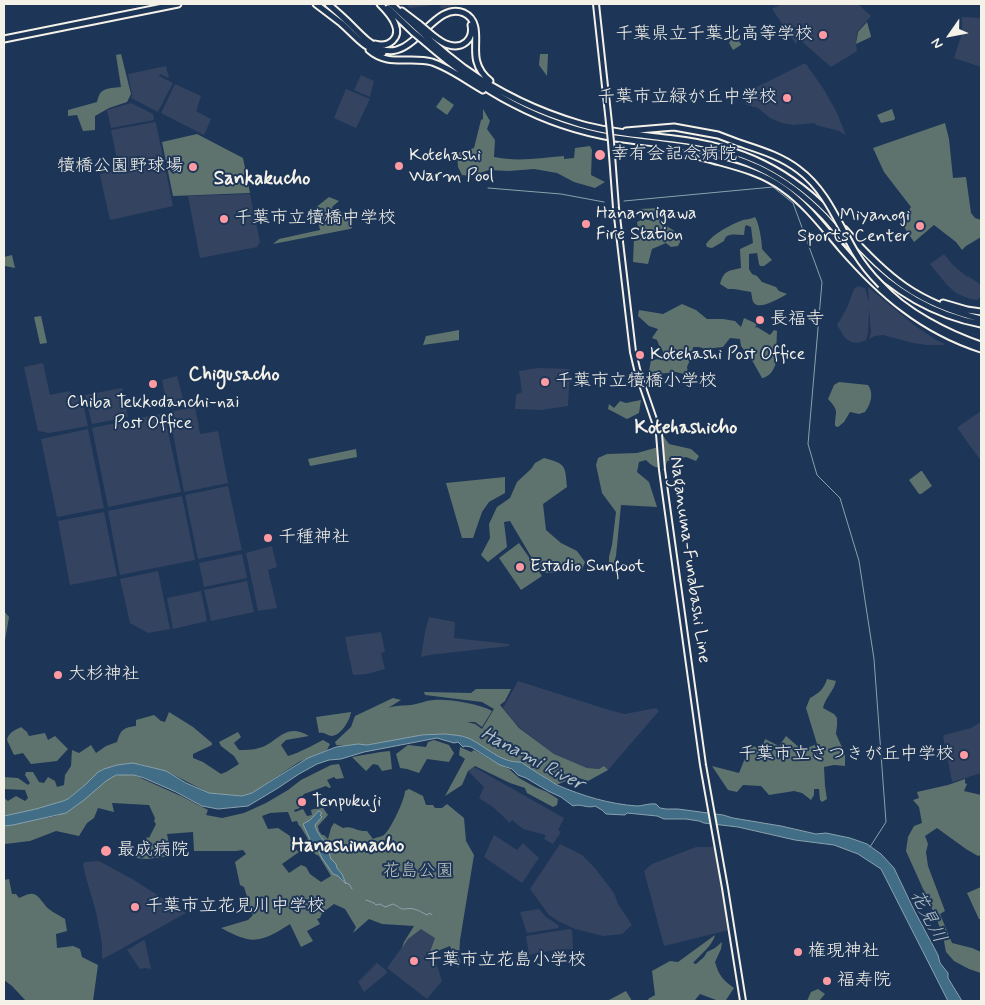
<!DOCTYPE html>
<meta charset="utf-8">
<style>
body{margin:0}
#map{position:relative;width:985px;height:1005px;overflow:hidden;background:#1d3557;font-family:Mynerve,sans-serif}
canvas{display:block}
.frame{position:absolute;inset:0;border:5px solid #f4f1e8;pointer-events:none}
.north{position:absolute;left:925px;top:10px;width:50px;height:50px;-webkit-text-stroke:4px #1d3557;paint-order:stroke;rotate:237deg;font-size:14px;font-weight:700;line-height:20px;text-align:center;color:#f4f1e8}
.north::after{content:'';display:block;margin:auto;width:18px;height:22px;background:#f4f1e8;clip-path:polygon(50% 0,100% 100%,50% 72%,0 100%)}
</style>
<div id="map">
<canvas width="985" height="1005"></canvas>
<div class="frame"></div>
<div class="north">N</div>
</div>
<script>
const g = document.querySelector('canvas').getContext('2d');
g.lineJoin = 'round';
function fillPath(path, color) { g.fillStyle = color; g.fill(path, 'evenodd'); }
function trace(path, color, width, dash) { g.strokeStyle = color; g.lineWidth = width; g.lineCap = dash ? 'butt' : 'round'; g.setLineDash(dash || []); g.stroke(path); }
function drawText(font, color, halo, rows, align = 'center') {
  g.font = font + ' Mynerve,"Klee One",sans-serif'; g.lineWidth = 4; g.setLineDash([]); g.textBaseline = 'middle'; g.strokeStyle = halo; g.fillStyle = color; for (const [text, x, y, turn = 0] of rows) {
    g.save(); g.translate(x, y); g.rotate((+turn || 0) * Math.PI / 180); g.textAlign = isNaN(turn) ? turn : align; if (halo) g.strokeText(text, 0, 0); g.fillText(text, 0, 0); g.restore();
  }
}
fillPath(new Path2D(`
 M406,4H455L456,5L441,9L440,4L410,8Z
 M782,4H858L871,16L857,32L856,44L857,51L831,67L799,39L796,44L772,9Z
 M962,17L981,18V67L954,58L962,33Z
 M803,64H806L823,88L836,111L846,135L839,131L816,125L815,123L793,125L782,123L770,118L758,108L747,105L745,103V93Z
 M166,66L169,78L160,74L159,76L173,83L158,112L131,98L132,95L128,74Z
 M361,75L374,81L370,97L354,90Z
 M175,84L201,96L196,111L211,119L204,135L161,113Z
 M346,89L370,99L356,128L334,118Z
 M131,103L153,114L154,120L111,128L107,110Z
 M155,122L156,123L173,206L110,220L100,175V174L119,170L111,130Z
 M250,194L260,242L257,247L200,258L188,196Z
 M944,254L952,264L967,277L968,276L981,285V296L977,300L970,299L956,293L947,285L930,264Z
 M858,286L865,288L869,303L868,287L914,325L936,340L945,344L944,345H927L913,343L883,335L875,336L869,339L871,333L869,308L868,333L866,340L858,343L851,342L845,338L837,325L847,308L854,289Z
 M43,363L50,395L70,391L72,398L81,395L88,426L49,433L38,431L24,367Z
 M538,368L570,369L568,406L541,410L515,409L516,395L522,392L519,371Z
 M177,376L185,406L168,409L162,380Z
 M122,388L128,417L92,424L85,395Z
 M195,407L200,434L218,431L228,483L184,492L169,412Z
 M981,411V461L958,429V427Z
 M164,413L181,492L108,507L92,428Z
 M88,429L104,508L57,517L41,439Z
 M228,486L242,550L198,559L185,495Z
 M182,496L195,560L120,575L108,511Z
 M104,512L117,576L70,585L58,521Z
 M272,546L277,567L268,570L277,608L258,611L246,553Z
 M242,554L247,578L204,587L199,563Z
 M158,571L170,629L148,633L130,623L120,579Z
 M247,581L254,612L211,621L204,590Z
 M201,591L207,621L173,629L167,598Z
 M429,617L455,622L454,638L509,644V646L429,655L421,657L425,632Z
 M381,632L385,652L381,653L385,669L367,674L353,675L345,637Z
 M518,681L609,710L625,714L656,708L659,711L608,770L604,766L599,769L587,768L554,754L519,727L503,708Z
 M981,722V773L953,782L952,781L943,736L944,735L971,728Z
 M474,767L564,818L558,830L561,832L553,844L544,839L546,835L523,829L512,820L510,823L493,807L479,798L484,787L468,771Z
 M494,835L517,850L523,843L539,858L522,883L484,857Z
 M560,844L582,855L594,867L614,893L618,904L632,925L622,934L603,936L575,929L558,921L549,915L530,889Z
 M696,847H715L729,930L664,946L644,871L652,864Z
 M99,861L134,880L186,913L103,959L102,957V943L96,912L85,874L83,864L85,862Z
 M539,909L546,917L558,925L559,928L527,933L520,912Z
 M418,925L438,936L433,954L442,981L427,999L387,968Z
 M569,929L572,930L573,949L554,950L529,955L526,936Z
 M144,940L145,941L151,969L145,968L140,969L127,950Z
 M377,963L386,970L387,973L364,992L358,982Z`), '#344460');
fillPath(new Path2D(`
 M867,22L871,36V37L856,44L858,32Z
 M732,31L741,44V45L733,50L729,43L732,38L731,35Z
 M121,54L131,94L127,102L109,108L95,116V130L83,131L77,115L68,116V110L97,102C100,87 107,89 121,87L116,55Z
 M540,54H548L547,76L539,65Z
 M443,97L454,105L447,115L436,107Z
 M483,109L490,121L487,129L495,140L494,157C517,162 540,158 564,156V159L574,158L575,148L590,146L592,150L591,175L605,182L595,188L574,182L557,173L534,169L509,171L489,170L470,176L462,175L458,167L457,153L474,148L481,120L483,119Z
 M892,109L895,118L894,120L881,123L877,115Z
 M945,123L949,139L953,178L966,177L971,213L975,218L981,220V237L966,246L962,250L956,242L934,225L914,242L900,221L903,218L911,207L884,172L873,148Z
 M197,134L243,158L250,193L173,196L162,142Z
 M329,197L339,201L332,207L334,215L349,212L352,228L350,229L273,244L279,239L320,230L315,208Z
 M659,208L660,223C666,225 679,233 682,238L678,246L671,247L666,243L652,249L648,264L633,262L634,239L639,233L637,222L643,219L655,221L648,218H640L639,209Z
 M755,217C759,223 762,241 762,249L772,260L764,266H760L759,264L757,253L749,254V269L752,274L757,276L762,282L776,287L779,291L787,294C780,298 762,309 755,304C752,302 752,296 751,292L734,289H728L720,284C724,270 728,271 741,268L740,249L753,243L751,227L746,225L745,227L744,235C736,235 726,232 724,241L712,248L707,247L706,244C714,233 730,225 743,220C747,219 751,219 755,217Z
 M12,255L15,268L5,266L4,257Z
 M682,304L696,310L707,319H723L735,321L741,327L744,318L757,324L755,328L757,327L770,335L774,330L777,331L776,355L778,357C775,366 773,375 763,378H762L753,362L741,346L740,339L730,338L723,347L705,349L699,347H693L692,355L687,367L688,375L676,372L658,374L649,371L651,360L662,359L663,351L659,345L657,340L652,338L658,329L649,326L638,316L639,310L663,314Z
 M41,316L47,343L40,344L34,317Z
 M459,330V340L423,345L426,336Z
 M839,382L868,385C874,393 871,404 865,412L859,414L850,412L844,422L838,427L835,426C835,411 840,412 828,399L834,385Z
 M641,400L639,413L627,419L608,409L609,404L614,408L620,401L626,403Z
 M661,433L669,444L691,449L699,456L696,461L686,457L667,461L665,469C657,468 651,466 646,460L639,462L637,472L649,482L657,507L621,505L616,556L612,569L609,563V557L612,545L616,512L602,493L596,465L598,458L607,454L637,453L662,446Z
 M356,449L357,457L310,466L308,459Z
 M544,458C566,464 565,465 567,487L543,504L546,530L561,543L577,551L585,562L582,570L547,573L539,570L510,521L504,522L507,547L488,562L481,555L490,538L489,524L497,507L510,498L517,482L531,469L535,463Z
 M921,471H922L932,486L921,494H919L909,480Z
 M505,477V493L489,502L482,512L473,538H462L446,483Z
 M519,543L542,576L521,590L499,558Z
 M4,611L9,617L4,646Z
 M827,679L836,681C834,691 825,698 823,708L834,714L837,718V725L836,734L845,754V766L834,765L824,767L825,786L827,799L822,802L820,800L819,789H814V795L811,800L802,793L794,791L769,795L761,786L743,785L737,792L728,790L712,766L739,773L750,746L762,748L765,739L779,746L786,736L802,750L817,744L806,708L810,698C819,693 824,689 827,679Z
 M476,689H511L505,701L500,705L519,728L554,754L587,768L599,769L604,766L608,770L588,781L576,777L556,785L538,773L514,762L502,759L466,737L445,734L422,735L367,745C356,744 346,747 336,745L335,742L351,727L355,716L393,698L401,700L388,708C396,705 403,706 411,705C419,704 427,700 434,700C450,699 479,704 492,711L482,727L475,722H467L475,724L482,729L494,709L482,702L425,695L424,692L471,693Z
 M169,712L193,727L212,743V745L193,754V758L203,762L221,774L226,772L239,764L234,756L221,746L219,742L238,732L241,737L234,743L239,750C245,750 253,750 259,748C277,744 285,721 309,736L286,740L281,745L288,756C301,752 311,746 323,740L330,744L327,750L299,762L252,793L242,796L209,793L166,771L139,764H125L104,769L98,772L85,785L68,799L43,808L4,816V798L8,801L16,796L25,801L28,798L25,790L4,789V777L18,778L28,785L30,783L25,775L26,772H33L39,782L44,783L48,777L55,781L57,787L64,785L65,775L71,766L72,750L79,753L91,745L96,753L106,746L117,742C121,729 123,728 136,726V720L154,715L161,721L165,722Z
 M351,712C350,720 341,736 331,736C326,735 325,732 319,733L316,717Z
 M21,727L27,732L29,736L45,733L48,740L55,736L68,749L57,761L31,764L23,753L14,755L7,740C8,733 15,730 21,727Z
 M434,740L449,745L454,753L449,762L427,759L419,773L407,769L400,768L396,754L408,745L426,747L428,742Z
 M460,747L471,752L474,750L500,765L509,769L519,778L535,787L547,792L558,799L557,805L553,807L527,793L525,788L510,783L475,766L468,771L462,785L445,796L465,759L459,755Z
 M390,751L392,769L382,771L378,765L373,764L366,771L352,757C365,755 377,752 390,751Z
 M339,764L344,778L336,779L334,777L327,780L331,787L329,788L326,786L304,794L297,802L300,808L294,810L295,812L303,809L307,816L312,815L311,810L314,809L323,808L328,815L318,826L319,831L322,835H324L328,839L331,828L334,823L343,828C351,825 358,832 367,831L373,839C377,837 381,837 384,835C391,829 405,799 405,791L409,789L423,796L426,805H433L435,808H442L447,804L464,818L466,841L474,855L460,940L459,958L461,963L458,968L450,946L440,950L432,957L430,952L435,938L421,929L408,939L402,948L404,942L414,926L382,924L369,919L353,933L356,927L345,909L334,904L322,913L320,918L317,919L320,924L307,931L313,941L301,947L290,924C279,931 261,943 247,939C238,937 229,932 221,928L248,920L253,915L247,905L248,900L244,887L240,885L235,862L246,854L243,850L236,851H194L193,832L167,834L171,856L147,859L136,858L148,844L146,841L147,837L149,838L156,824L154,821L155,818L149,805L112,803L114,812L98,808L94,818L87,823L79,836L56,831L30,841L5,844L4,842V826L56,816L72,809L106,781L111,777L118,775H134L183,797L208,810L206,815L222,818L244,813L266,803L288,790L301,780L331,765ZM286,812H288L292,822L297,821L299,826H300L308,839L306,840L315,854L319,856L331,876L321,882L310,874L306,867L301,865L289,873L282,864L299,852L292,846L290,836L278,828L268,829L262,816L270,813Z
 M965,779V783L967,784L964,791L981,795V855L978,856L966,849L937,828L925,836L928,844L926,852L928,866L945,911L940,914L952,943L972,948L981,952V973L969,969L954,961L946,952L943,936L937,920L906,851L908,837L914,826L922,823L919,807L913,800L919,798L917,792L948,785Z
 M9,879L12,894H16L19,898C34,891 35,892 45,905C47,909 60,916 65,919L67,931L56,934L57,948L73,946L80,949L82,957L98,965L93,1001H26L12,986L4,980V880Z
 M981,887V919H979L967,893Z
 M715,935C713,945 700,955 693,963L696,964L704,957L707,952L715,948L722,942L721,949L715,962C719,976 723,980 734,988L726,1000H716L700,994L695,1000L697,1001H649L648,999L655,995L652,971L670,961L678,962Z
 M818,989L825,994L819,1001H807L811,992Z
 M626,991L632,1001H607Z`), '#5f736e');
const water = new Path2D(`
 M445,734C452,735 461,735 468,738C486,746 500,763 521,762C528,767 536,772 544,777C549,779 553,783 557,785C583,796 609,804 637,806C643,806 649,803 656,804L660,808L666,809H678L723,815L733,818L781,826L816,834L826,833L850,838L867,844L881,854L894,868L914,910L938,955L940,963L948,973V978L962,1001H948L881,869L858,854L834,845L795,840L738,827L704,823L699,821L686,819H664L657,816L627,813L625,815L606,814L602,810L595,806C587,809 581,803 573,806L561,797L548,791L526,778L518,775L512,769L500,765L471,747L465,746L463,747L458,742L454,743L437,738L364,752L341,759L329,760L317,764L299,774L278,788L248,806L218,809L202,806L176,792L144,778L134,775H116L106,781L84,800L66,813L13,825L4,826V816L36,809L63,801L68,799L85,785L98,772L104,769L117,765L133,763L154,768L166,771L186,783L209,793L242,796L252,793L266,784L308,758L336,747L358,744L367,745L422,735Z
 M319,811L322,813L320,815L322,817L315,825C317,833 319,834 324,841L317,847L312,844L303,824L310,820Z
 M324,845L327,847L331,859L336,864L337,868L342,874L346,884L338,876L333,874L322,858L319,852Z`);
fillPath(water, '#416d86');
trace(water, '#89a2ad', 1);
trace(new Path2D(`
 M488,188L561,194L604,202
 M624,201L773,187L793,203L822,282L808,444L817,475L840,498L859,561L874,659L886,822L870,847
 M346,883L349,884L352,889
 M366,900L374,903L376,905L380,904L385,907L393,904L397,906C404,912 406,907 414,909C418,910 423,913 427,915L430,913L432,915`), '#89a2ad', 1);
const major = new Path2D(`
 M596,4L609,123
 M611,142L616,208L633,352L638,373L659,434L662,470L703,765L725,888L743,1001`);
const highway = new Path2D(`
 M316,4C324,10 333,17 341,23C355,35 364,49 383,53
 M328,4C336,11 344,18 351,25C360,34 369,44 381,49C414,62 434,0 464,13C483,22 472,47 477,62C479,70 484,76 490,81
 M391,4L417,28
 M388,8L413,32
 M402,11L419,24
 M432,35C437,39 443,44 449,45C463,49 474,39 471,25
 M4,39L178,4
 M429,39C440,49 452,59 464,68C499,93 539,112 580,124C611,133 643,135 674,139C741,147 791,170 837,221
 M425,42C481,91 541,126 615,138C663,145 714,146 759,168C784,180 806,197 825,217C834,227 842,237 850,246
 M375,44C389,48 401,38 395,24C392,16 386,10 380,4
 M369,50C388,67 410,56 432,62C450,68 467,81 483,90
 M626,131L674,127L718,135L739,143
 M661,147C681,151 700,157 720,162C742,168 764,174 783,188C806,204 823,227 841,248C881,294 922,330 981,349
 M844,229C887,278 917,303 981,319
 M858,254C891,289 933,315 981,324
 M881,285C905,312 948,334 981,345
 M943,303L967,310L981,312`);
trace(major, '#f4f1e8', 8);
trace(highway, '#f4f1e8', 9);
trace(major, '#1d3557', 4);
trace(highway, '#1d3557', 5);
const majorBridge = new Path2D(`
 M609,123L611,142`);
const highwayBridge = new Path2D(`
 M419,24L432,35
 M417,28L429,39
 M413,32L425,42
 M739,143C760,150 781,156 799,170C826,190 838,223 855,252C862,264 871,275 881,285`);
trace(majorBridge, '#f4f1e8', 8, []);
trace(highwayBridge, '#f4f1e8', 9, []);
trace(majorBridge, '#1d3557', 4);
trace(highwayBridge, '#1d3557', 5);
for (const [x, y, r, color] of [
 [823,35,5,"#ff9aa2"],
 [787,98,5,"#ff9aa2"],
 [600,155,6,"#ff9aa2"],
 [399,166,5,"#ff9aa2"],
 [193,167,5,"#ff9aa2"],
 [224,219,5,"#ff9aa2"],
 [586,224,5,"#ff9aa2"],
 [920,226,5,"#ff9aa2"],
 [760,320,5,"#ff9aa2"],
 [640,355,5,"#ff9aa2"],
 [545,382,5,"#ff9aa2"],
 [153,384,5,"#ff9aa2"],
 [268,538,5,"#ff9aa2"],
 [520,567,5,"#ff9aa2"],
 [58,675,5,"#ff9aa2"],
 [964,755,5,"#ff9aa2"],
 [302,802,5,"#ff9aa2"],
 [106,851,6,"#ff9aa2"],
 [135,907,5,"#ff9aa2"],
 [798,952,5,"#ff9aa2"],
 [414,961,5,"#ff9aa2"],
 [827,981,5,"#ff9aa2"]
]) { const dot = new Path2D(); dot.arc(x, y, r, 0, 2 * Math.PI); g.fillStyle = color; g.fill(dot); trace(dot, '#1d3557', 2); }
drawText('18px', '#f4f1e8', '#1d3557', [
 ["千葉県立千葉北高等学校",813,35,"right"],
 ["千葉市立緑が丘中学校",777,98,"right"],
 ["幸有会記念病院",611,155],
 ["Kotehashi",409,156],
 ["Warm Pool",409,177],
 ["犢橋公園野球場",183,167,"right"],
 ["Hanamigawa",596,214],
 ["Fire Station",596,235],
 ["Miyanogi",910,216,"right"],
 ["Sports Center",910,237,"right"],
 ["千葉市立犢橋中学校",234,219],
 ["長福寺",770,320],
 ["Kotehashi Post Office",650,355],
 ["千葉市立犢橋小学校",555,382],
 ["Chiba Tekkodanchi-nai",153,403,"center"],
 ["Post Office",153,424,"center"],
 ["千種神社",278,538],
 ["Estadio Sunfoot",530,567],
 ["大杉神社",68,675],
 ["千葉市立さつきが丘中学校",954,755,"right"],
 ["Tenpukuji",312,802],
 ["最成病院",117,851],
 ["千葉市立花見川中学校",145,907],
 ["権現神社",808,952],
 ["千葉市立花島小学校",424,961],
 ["福寿院",837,981]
], 'left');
drawText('18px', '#f4f1e8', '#1d3557', [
 ["Naganuma-Funabashi Line",689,560,82]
]);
drawText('18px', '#b8bfb7', '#1d3557', [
 ["花島公園",418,872]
]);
drawText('bold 19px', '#f4f1e8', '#1d3557', [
 ["Sankakucho",262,180],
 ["Chigusacho",234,376],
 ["Kotehashicho",686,429],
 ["Hanashimacho",348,847]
]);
drawText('italic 19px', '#b5c3c6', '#1d3557', [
 ["Hanami River",532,760,28],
 ["花見川",927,917,63]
]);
</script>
